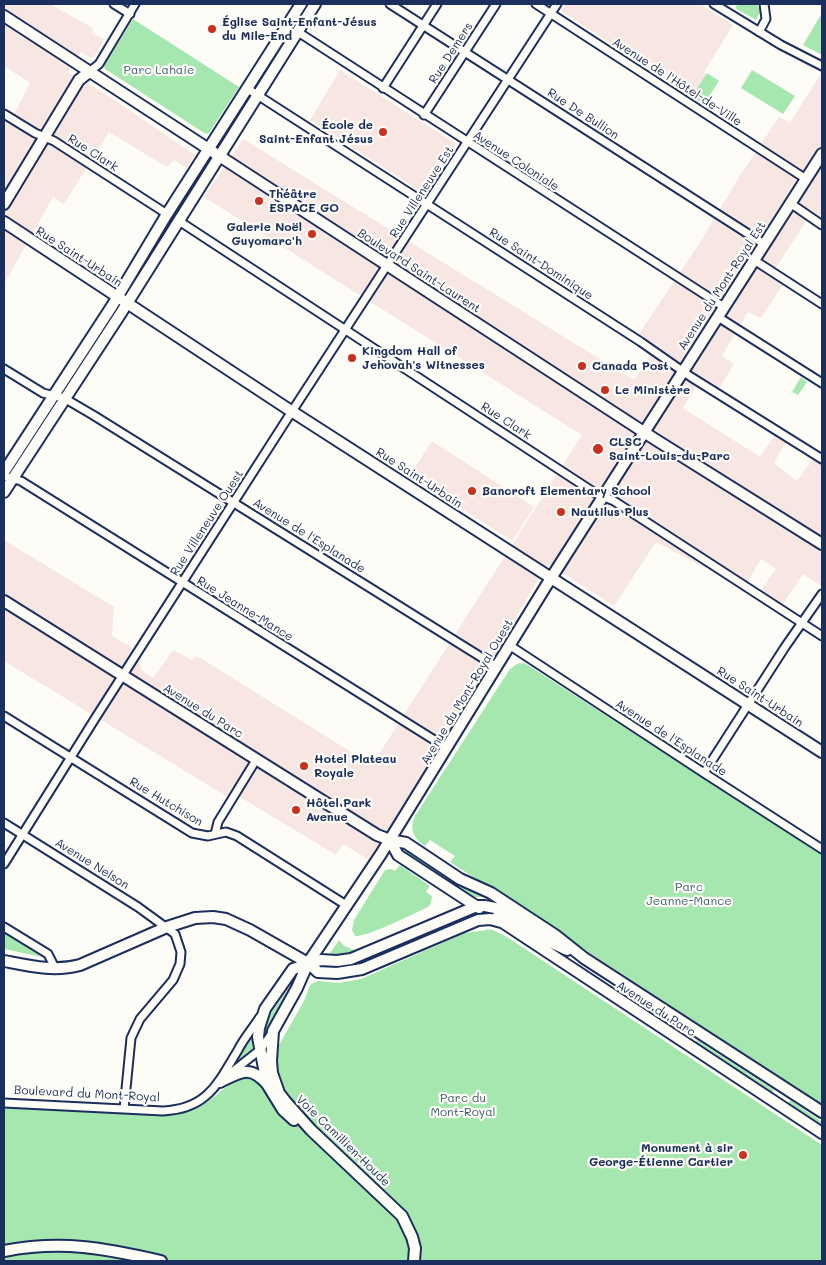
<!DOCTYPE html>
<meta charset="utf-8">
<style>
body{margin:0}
#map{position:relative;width:826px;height:1265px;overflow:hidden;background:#fdfcf7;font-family:Mali,sans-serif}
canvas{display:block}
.frame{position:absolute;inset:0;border:5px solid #1b2f5e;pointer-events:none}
</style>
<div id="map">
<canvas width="826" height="1265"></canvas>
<div class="frame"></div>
</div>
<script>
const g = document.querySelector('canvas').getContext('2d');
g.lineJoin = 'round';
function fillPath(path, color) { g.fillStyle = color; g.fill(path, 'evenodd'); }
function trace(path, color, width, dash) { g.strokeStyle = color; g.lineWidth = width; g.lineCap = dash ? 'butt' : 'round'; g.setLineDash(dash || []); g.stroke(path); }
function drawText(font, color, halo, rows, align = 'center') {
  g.font = font + ' Mali,sans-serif'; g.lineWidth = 4.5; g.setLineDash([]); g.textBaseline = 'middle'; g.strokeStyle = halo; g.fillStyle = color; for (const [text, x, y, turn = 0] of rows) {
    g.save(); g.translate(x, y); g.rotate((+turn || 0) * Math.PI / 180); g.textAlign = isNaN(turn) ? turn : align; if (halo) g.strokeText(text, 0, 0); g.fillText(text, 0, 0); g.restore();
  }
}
fillPath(new Path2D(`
 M4,4H50L93,28L92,33L104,39L94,57L91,58L81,52L68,72L116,101L195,155L187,168L174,160L167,167L109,132L64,204L53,197L4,284V115L7,109L15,113L30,83L4,66Z
 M566,4H700L733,25L704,72L706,75L692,96L561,11Z
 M340,70L456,144L424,194L310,120Z
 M822,72V212L818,219L811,214L775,269L788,277L761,318L748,312L722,356L734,364L716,394L698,383L683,408L760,457L779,429L789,436L774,463L797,481L814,458L822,463V586L803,574L779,610L757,595L776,569L761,559L744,588L656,542L614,606L549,564L536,583L456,721L447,748L374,863L343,844L336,855L235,794L231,799L4,661V540L114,607L112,636L136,650L142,671L153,678L173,650L192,660L197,656L372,765L582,435L204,197L243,139L634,380L657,346L639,334L699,244L741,174L779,117L790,123Z
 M432,441L534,507L512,541L410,475Z`), '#f8e6e2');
fillPath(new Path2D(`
 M738,4H757L760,12L756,20L735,8Z
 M822,13V55L803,45Z
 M133,19L239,87L209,133L206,134L105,69L104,66Z
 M752,70L795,96L783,114L741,88Z
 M707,73L719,81L704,104L692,96Z
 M801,377L807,382L798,395L792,392Z
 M522,663L526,664L822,855V1104L450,862L455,856L430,840L425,846C413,838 409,829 415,816L510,669L517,664Z
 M406,851L461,885L484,895L483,897H471L405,853Z
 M400,865L430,886L426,892L432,896L431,903L428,907C416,913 364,938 355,936L352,930L354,920L385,870L391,869L395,871Z
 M486,929L493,930L507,937L822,1145V1261H4V1108L164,1115C207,1115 213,1091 247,1074L259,1080L304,1001L310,985L313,983L318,981L339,983L361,979L465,933L487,930Z
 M4,933L42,957L4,949Z
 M339,940L344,946L357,951L345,954L329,955Z
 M293,982L295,984L264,1036L262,1035L268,1018Z
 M251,1035H253L255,1047L234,1066L232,1064Z
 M697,1040L774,1090L771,1094L695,1042Z
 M790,1100L822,1122V1127L788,1104Z`), '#a6e6af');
const street = new Path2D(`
 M114,4L130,14
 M390,4L764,244
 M536,4L806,179
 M714,4L781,45L822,66
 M298,32L724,307
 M759,32L766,19L764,4
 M89,72L99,64L135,4
 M383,88L437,4
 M248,89L641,342L691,377L822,459
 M4,114L35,133L54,141L167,214
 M424,115L496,4
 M790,203L822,225
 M179,221L595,493L614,501L822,636
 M754,260L822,304
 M718,317L822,383
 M4,369L43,393L64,398L93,415L497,667
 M4,476L21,481L447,748
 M509,645L704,773L822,849
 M4,716L192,833L208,836L226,832L237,836L346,905
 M704,773L785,647L822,594
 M4,823L138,907L175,934L181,952L180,964L173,980L140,1019L131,1038L124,1109
 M215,834L218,822L256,760
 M4,864L96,717L287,419L557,4
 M4,927L48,954L55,968
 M232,1072L261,1049L272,1033
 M4,1103L163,1111C208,1109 218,1083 238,1050C244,1038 253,1028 260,1017`);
const secondary = new Path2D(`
 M4,16L653,438L822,544
 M4,204L79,80L89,72
 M4,222L285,407L822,752
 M4,472L112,306L167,214L301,4
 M4,492L121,313L315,4
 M4,601L377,835L390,840L406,843L460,879L491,893L555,935L584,958L822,1112
 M390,840L398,855L479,908
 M496,918L822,1133
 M4,961C30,966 54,972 80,965L167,927L195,918L213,917L226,919L250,930L308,963L318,972L337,973L362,969L478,920L490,919L501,922
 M220,1082C240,1072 250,1064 267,1084
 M294,1120L283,1110L267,1084L258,1037L259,1028L265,1009L293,969L321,960L337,961L351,959L477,906H485L500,909L550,942L567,950
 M4,1251C62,1240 104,1248 161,1261
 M414,1261L415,1248L412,1237L402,1216L311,1130L286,1102L279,1093L272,1073L271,1061L273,1031L297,988L308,963L381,854L546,586L822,154`);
trace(street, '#1b2f5e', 11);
trace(secondary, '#1b2f5e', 14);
trace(street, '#fdfcf7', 7);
trace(secondary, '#fdfcf7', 10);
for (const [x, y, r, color] of [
 [212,29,5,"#c8321e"],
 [383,132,5,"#c8321e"],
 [259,201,5,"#c8321e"],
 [312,234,5,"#c8321e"],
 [352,358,5,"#c8321e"],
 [582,366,5,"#c8321e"],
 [605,390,5,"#c8321e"],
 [598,449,6,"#c8321e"],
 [472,491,5,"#c8321e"],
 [561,512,5,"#c8321e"],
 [304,766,5,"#c8321e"],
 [296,810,5,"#c8321e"],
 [743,1155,5,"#c8321e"]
]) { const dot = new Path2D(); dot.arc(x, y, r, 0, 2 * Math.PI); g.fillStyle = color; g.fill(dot); trace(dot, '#fdfcf7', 2); }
drawText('bold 12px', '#1b2f5e', '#fdfcf7', [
 ["Église Saint-Enfant-Jésus",222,22],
 ["du Mile-End",222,36],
 ["École de",373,125,"right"],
 ["Saint-Enfant Jésus",373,139,"right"],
 ["Théâtre",269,194],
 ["ESPACE GO",269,208],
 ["Galerie Noël",302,227,"right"],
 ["Guyomarc'h",302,241,"right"],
 ["Kingdom Hall of",362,351],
 ["Jehovah's Witnesses",362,365],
 ["Canada Post",592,366],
 ["Le Ministère",615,390],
 ["CLSC",609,442],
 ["Saint-Louis-du-Parc",609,456],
 ["Bancroft Elementary School",482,491],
 ["Nautilus Plus",571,512],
 ["Hotel Plateau",314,759],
 ["Royale",314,773],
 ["Hôtel Park",306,803],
 ["Avenue",306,817],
 ["Monument à sir",733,1148,"right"],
 ["George-Étienne Cartier",733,1162,"right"]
], 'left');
drawText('12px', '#1b2f5e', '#fdfcf7', [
 ["Rue Demers",451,53,-57],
 ["Avenue de l'Hôtel-de-Ville",677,82,33],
 ["Rue De Bullion",583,114,33],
 ["Rue Clark",93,153,33],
 ["Avenue Coloniale",516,161,33],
 ["Rue Villeneuve Est",422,192,-57],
 ["Rue Saint-Urbain",79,257,33],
 ["Rue Saint-Dominique",541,264,33],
 ["Boulevard Saint-Laurent",419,271,33],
 ["Avenue du Mont-Royal Est",722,286,-57],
 ["Rue Clark",506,421,33],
 ["Rue Saint-Urbain",419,478,33],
 ["Rue Villeneuve Ouest",207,523,-57],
 ["Avenue de l'Esplanade",309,536,32],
 ["Rue Jeanne-Mance",245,609,32],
 ["Avenue du Mont-Royal Ouest",467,692,-59],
 ["Rue Saint-Urbain",760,697,33],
 ["Avenue du Parc",203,711,32],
 ["Avenue de l'Esplanade",671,738,33],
 ["Rue Hutchison",166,802,31],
 ["Avenue Nelson",92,864,32],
 ["Avenue du Parc",656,1009,33],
 ["Boulevard du Mont-Royal",87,1094,3],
 ["Voie Camillien-Houde",343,1141,44]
]);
drawText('12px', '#3e5d72', '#fdfcf7', [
 ["Parc Lahaie",159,70],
 ["Parc",689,887],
 ["Jeanne-Mance",689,901],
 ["Parc du",463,1098],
 ["Mont-Royal",463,1112]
]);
</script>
